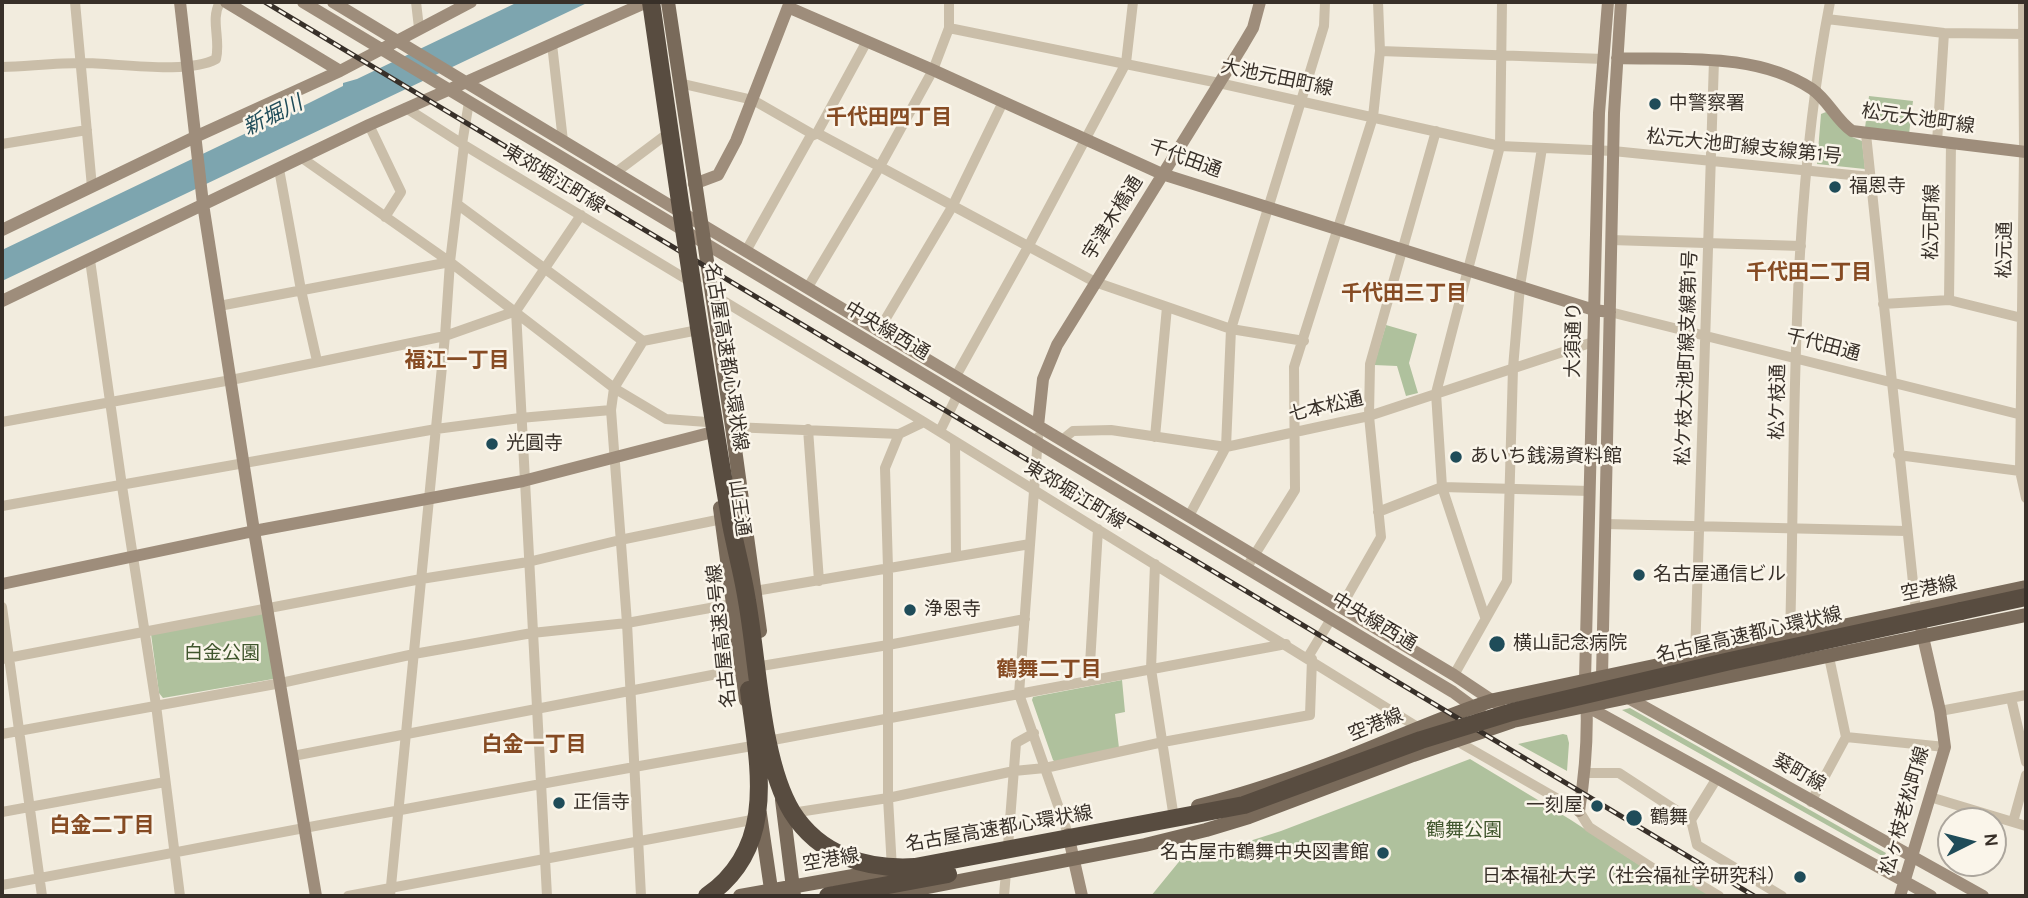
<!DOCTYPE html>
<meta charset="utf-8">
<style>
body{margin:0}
#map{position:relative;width:2028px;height:898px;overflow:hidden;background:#f2ecde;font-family:Karla,sans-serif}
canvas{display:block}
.frame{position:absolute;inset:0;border:4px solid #383029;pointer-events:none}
.north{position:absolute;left:1937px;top:807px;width:70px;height:70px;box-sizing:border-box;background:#faf5ea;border:2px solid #aca69d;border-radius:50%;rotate:84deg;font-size:19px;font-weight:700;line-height:28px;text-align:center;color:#383029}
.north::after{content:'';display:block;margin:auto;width:24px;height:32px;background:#1f4c59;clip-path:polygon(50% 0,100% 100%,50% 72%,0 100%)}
</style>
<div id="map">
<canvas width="2028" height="898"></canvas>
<div class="frame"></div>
<div class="north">N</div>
</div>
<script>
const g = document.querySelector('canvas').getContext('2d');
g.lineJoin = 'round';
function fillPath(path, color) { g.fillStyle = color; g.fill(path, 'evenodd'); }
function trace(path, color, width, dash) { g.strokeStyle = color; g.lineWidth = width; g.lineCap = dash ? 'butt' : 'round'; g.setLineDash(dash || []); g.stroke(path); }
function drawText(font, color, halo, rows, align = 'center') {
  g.font = font + ' Karla,"Noto Sans JP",sans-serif'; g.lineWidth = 5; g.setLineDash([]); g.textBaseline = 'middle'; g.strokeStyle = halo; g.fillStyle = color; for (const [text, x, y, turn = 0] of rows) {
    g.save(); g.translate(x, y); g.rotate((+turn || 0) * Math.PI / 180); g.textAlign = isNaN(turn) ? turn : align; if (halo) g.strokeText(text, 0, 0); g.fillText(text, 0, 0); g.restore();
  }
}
fillPath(new Path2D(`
 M1869,96L1913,101L1909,134L1865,128Z
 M1826,112L1852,137L1862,141L1865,169L1817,164L1821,114Z
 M1386,325L1417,334L1409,363L1418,393L1406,396L1397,366L1374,365Z
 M263,611L275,675L273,679L163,698L159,693L151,634Z
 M1122,680L1125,712L1115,714L1119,748L1055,762L1053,760L1032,700L1033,697Z
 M1630,708L1886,853L1884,857L1622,710Z
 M1563,734L1567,735L1569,743L1567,771L1518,744Z
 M1470,759L1571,820L1673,887L1691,882L1714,896H1151L1182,858L1237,845L1281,831Z`), '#afc19d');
fillPath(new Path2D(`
 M518,2H589L2,281V250L309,103L343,86V83L357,79Z`), '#7da5af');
trace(new Path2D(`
 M75,2L92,187
 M416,2L419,28
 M2023,2L2024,152L2020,471L2026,498
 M1827,19L1944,33L2026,34
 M949,28L1219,83L1500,146L1613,151L1871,177
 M552,44L563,141
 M1380,51L1604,59
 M2,67C29,66 56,63 83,63C118,63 186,75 216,59C221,39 210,20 220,2
 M679,83L753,100L814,135
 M406,108L464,145L686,279
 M369,125L401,192L385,217
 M817,133L1095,282L1231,329L1304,341
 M1866,134L1916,611
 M1937,142L1944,33
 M2,144L87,130
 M462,144L469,102
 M302,158L450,262L614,388L666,419L707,422
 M279,169L301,290L317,361
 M615,173L663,137
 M457,204L643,341
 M1611,240L1801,246
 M746,251L810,137L817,133L867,41
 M90,260L122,486L156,705L180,896
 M808,287L879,168L933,70L949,28V2
 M712,294L924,422L1419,728
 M1949,300L1951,143
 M1883,304L1949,300L2026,319
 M219,306L450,262
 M1610,312L2026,416
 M879,330L952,207L1003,102
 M956,376L1028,247L1126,63L1133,2
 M2,422L231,380L445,336L516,311
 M732,427L899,434L924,422
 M808,429L819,581
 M940,431L957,396
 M1038,437L1019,694L1068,834
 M1155,437L1167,307
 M1062,440L1073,431L1111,430L1226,447L1369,416L1593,342
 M955,442L956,555
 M1898,455L2020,471
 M2,506L436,429L520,418L611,410
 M1378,512L1442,487L1590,491
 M1189,516L1226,447L1231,329L1324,26L1325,2
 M1605,524L1906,531
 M1155,564L1151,669L1173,812
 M1247,567L1295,490L1294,367L1373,117L1380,51L1378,2
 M755,591L1030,544
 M2,607L42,896
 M1341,607L1381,537L1369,416L1370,364L1436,131
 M1485,617L1442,487L1436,393L1500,146L1502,2
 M1790,637C1796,425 1789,211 1830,2
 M1308,657L1331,619
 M1695,657L1714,60
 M2,659L421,579L528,562L620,540L722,519
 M1454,675L1507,581L1513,368L1520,286L1542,148
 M1089,681L1098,529
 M2011,698L2026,762
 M1940,711L2026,695
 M2,734L281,683L414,654L532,633L627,623L732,604
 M1846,737L1945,747
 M773,740L1286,644
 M1455,740L1579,811L1589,827L1671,880L1684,875L1719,896
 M293,756L743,669L888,645L1025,619
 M1585,773H1619L1691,820
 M1717,778L1691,820L1697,845L1782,896
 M1930,797L2026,826
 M1811,802L1846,737L1829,657
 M2,812L165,782
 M792,813L888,798L1014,771L1045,768L1163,742L1310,715L1312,659
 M2013,822L2026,775
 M1008,846L1016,743L1034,733
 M892,869L888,798V568L885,468L899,434
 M2,885C252,838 501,790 752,746
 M348,896L757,819
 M390,896L445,336L450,262L464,145
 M547,896L516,311L581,215
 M641,896L627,623L611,410L614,388L643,341L693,331
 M1004,896L1006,872`), '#cabea9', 10);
trace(new Path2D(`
 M180,2L203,204L254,531L316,896
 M226,2L340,71
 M303,2L1453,692L1480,712
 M333,2L674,208L1454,675L1499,705
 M790,8L933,70L1162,174L1594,310L1610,312
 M1617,58C1681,60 1756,52 1812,89C1828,100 1836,120 1852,131L2026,152
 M694,184L718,175L736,141L790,2
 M2,230L195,137L340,71L471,2
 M2,301L369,125L647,2
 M1038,426L1043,379L1057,345L1243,45L1253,28L1260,2
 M2,584L254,531L523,481L709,433
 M1597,686L1602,676L1614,113L1621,2
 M1623,695L1983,896
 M1588,707L1931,896
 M1579,811C1586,768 1589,724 1585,680L1599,113L1608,2
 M1068,834L1082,896
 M1900,896L1945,747L1940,711L1921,628`), '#9e8d7b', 12);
trace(new Path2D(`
 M668,2L732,427L760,631
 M720,508L746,700
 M782,800L794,896
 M1198,806C1249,793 1299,776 1348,757C1397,738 1444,716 1494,700L2026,587
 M760,814L772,896
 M740,896L887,870
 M881,896L1145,845L1206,830L1249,817L1413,755L1513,721L2026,615`), '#796a5a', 14);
trace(new Path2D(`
 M1961,611L2026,597`), '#584c40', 18);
const rail = new Path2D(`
 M265,2L1754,896`);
trace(rail, '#383029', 5);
trace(rail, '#faf5ea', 2.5, [8]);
trace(new Path2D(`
 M651,2C676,176 701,350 731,524C736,550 743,575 747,601C758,662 761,761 792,812C819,855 866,870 915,867L1244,805L1421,740L1512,712L1730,661L1961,611
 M707,896C779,846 758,764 749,690
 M828,896L948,874`), '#584c40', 18);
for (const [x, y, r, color] of [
 [1655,104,7,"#1f4c59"],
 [1835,187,7,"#1f4c59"],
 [492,444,7,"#1f4c59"],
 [1456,457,7,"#1f4c59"],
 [1639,575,7,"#1f4c59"],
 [910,610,7,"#1f4c59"],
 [1497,644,9,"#1f4c59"],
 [559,803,7,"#1f4c59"],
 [1597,806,7,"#1f4c59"],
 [1634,818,9,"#1f4c59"],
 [1383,853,7,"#1f4c59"],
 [1800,877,7,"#1f4c59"]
]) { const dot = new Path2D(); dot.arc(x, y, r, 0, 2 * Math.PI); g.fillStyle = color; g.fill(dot); trace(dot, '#faf5ea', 2.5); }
drawText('19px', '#383029', '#faf5ea', [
 ["大池元田町線",1277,78,12],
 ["松元大池町線",1918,119,8],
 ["松元大池町線支線第1号",1744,147,6],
 ["千代田通",1185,159,20],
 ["東郊堀江町線",554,179,31],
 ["宇津木橋通",1113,218,-58],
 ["松元町線",1932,222,-89],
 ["松元通",2005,250,-89],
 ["中央線西通",887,331,31],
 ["大須通り",1574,340,-89],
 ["千代田通",1823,345,15],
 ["名古屋高速都心環状線",726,357,81],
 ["松ケ枝大池町線支線第1号",1687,358,-88],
 ["松ケ枝通",1778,402,-89],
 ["七本松通",1326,407,-13],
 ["東郊堀江町線",1075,495,31],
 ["山王通",739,508,82],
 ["空港線",1929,589,-12],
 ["中央線西通",1374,622,31],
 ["名古屋高速都心環状線",1749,635,-13],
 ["名古屋高速3号線",722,636,-96],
 ["空港線",1376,725,-22],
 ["葵町線",1799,773,29],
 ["松ヶ枝老松町線",1905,811,-74],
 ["名古屋高速都心環状線",999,829,-10],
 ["空港線",831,860,-10]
]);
drawText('19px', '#383029', '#faf5ea', [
 ["中警察署",1669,104],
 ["福恩寺",1849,187],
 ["光圓寺",506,444],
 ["あいち銭湯資料館",1470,457],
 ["名古屋通信ビル",1653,575],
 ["浄恩寺",924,610],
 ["横山記念病院",1513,644],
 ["正信寺",573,803],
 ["一刻屋",1583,806,"right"],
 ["鶴舞",1650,818],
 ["名古屋市鶴舞中央図書館",1369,853,"right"],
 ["日本福祉大学（社会福祉学研究科）",1786,877,"right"]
], 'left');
drawText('19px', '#40562d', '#faf5ea', [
 ["白金公園",222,654],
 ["鶴舞公園",1464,831]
]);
drawText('italic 21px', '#1f4c59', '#faf5ea', [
 ["新堀川",273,116,-26]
]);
drawText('bold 21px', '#864b23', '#faf5ea', [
 ["千代田四丁目",889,118],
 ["千代田二丁目",1809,273],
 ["千代田三丁目",1404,294],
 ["福江一丁目",457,361],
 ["鶴舞二丁目",1049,670],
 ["白金一丁目",534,745],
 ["白金二丁目",102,826]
]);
</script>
